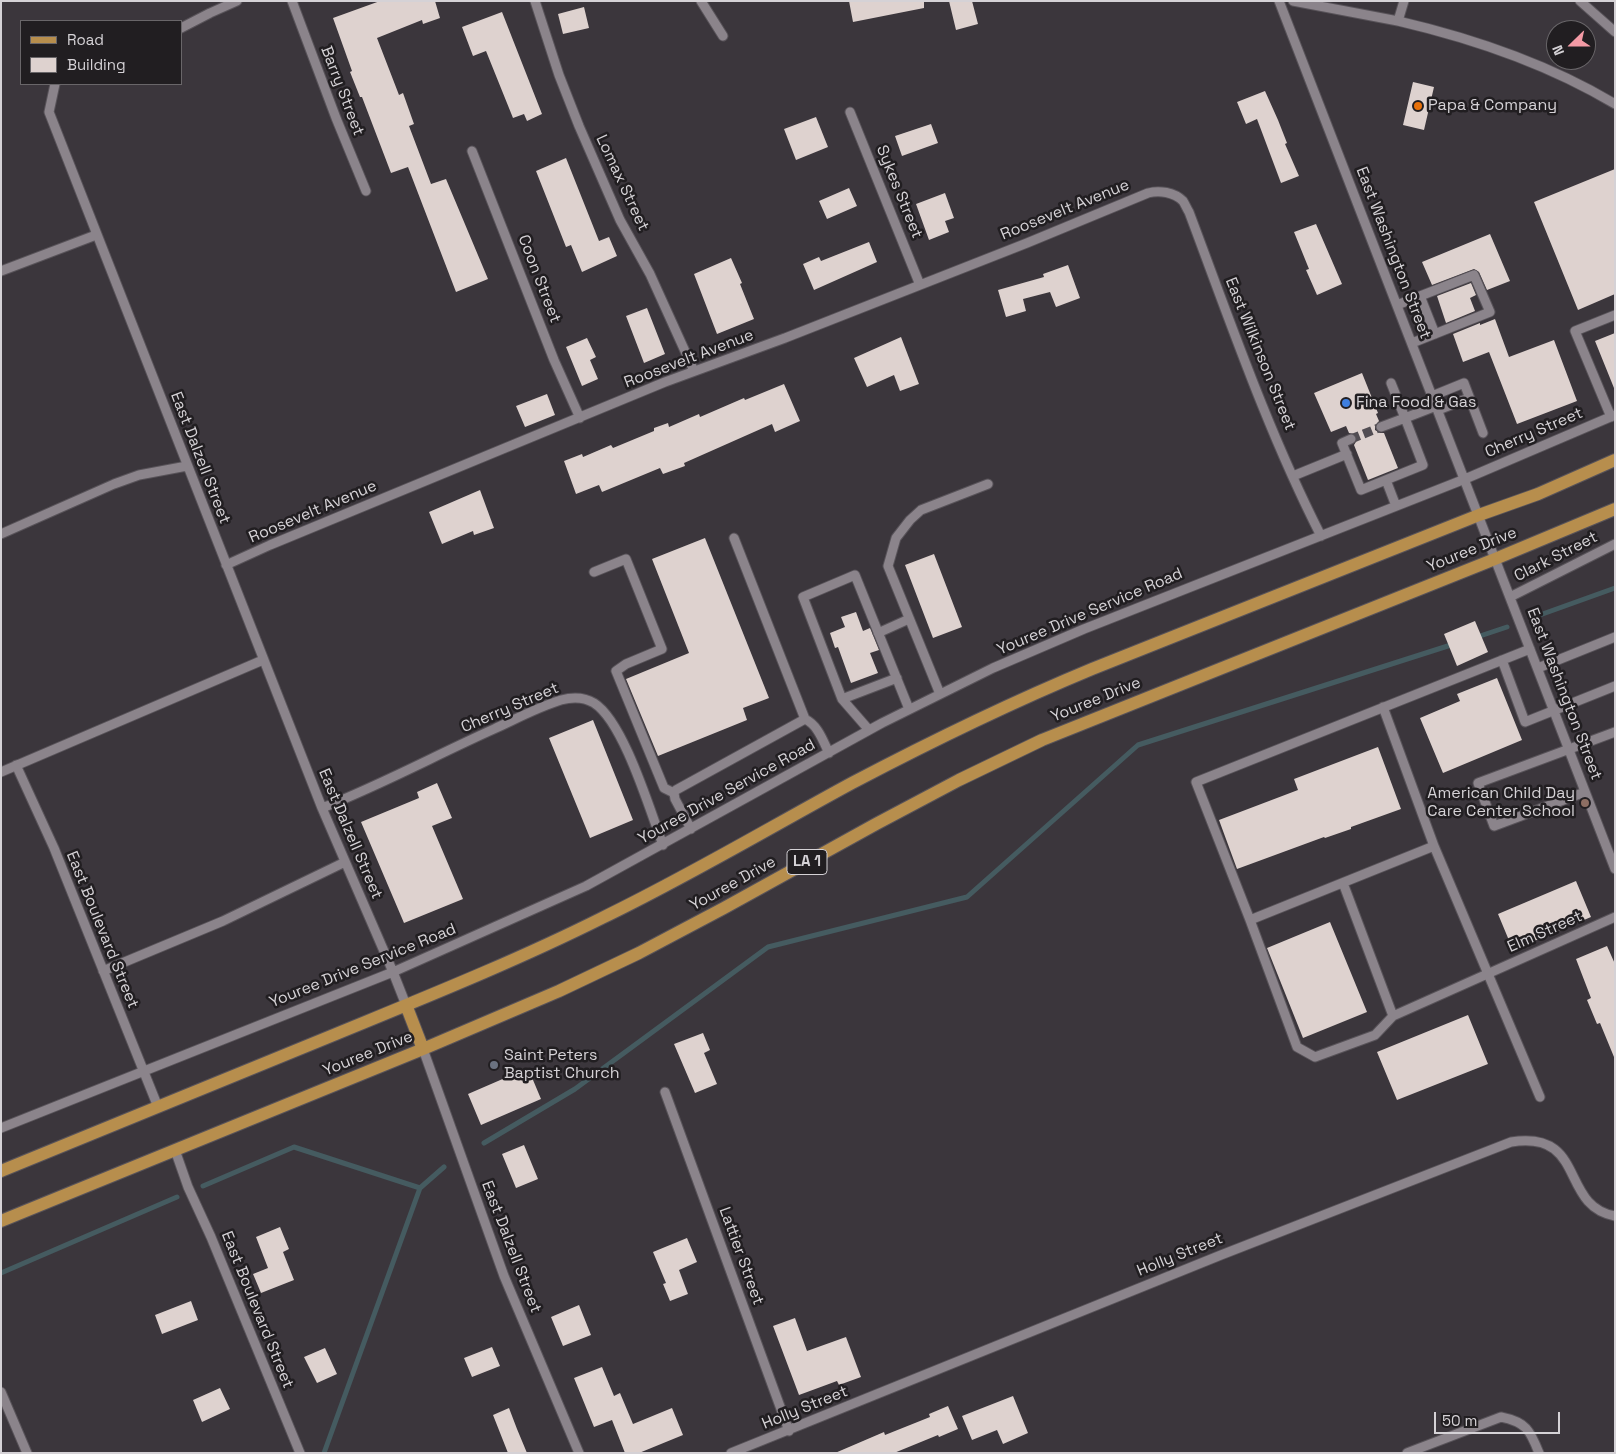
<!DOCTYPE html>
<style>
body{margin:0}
#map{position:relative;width:1616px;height:1454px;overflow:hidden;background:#3b363c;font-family:"Space Grotesk",sans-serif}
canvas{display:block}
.frame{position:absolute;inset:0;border:2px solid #d5d2d6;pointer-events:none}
.legend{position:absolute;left:20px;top:20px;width:162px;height:65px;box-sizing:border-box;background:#211e21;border:1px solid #696669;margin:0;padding:6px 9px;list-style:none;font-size:15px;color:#d5d2d6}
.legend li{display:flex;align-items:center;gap:10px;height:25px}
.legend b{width:25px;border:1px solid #696669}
.north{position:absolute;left:1546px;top:20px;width:50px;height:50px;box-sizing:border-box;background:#211e21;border:1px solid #696669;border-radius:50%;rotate:248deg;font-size:14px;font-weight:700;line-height:20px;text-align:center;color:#d5d2d6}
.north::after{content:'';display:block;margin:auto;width:18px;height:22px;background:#f49aa5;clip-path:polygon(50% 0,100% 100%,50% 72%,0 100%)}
.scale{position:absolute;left:1434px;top:1412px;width:126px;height:22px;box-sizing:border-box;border:2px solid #d5d2d6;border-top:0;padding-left:6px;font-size:15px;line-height:18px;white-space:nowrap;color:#d5d2d6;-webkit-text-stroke:4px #211e21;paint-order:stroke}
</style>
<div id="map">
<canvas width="1616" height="1454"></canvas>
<div class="frame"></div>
<ul class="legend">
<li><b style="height:6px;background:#b78e4d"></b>Road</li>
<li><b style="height:14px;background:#ded2cf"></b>Building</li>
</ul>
<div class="north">N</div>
<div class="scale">50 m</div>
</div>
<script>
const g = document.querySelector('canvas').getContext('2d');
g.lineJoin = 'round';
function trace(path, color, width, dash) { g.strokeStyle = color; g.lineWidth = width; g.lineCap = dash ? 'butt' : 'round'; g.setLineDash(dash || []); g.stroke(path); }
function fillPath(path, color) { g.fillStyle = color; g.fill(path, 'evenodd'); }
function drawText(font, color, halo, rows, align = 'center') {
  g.font = font + ' "Space Grotesk",sans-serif'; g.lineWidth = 5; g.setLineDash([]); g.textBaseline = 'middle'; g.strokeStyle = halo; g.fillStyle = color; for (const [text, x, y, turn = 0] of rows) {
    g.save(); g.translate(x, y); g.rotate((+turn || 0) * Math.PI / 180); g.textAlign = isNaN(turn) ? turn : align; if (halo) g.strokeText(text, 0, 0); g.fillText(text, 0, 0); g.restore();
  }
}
trace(new Path2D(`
 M1537,616L1615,588
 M1477,637L1507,627
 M484,1143L575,1089L768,947L967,897L1138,745L1454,644
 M203,1186L294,1147L420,1188
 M1,1273L177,1197
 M324,1453L420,1188L444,1167`), '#455b60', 5);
fillPath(new Path2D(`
 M380,1H435L440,18L423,24L422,20L377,38L399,95L403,93L414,124L409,126L431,184L446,179L488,279L456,292L408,167L391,173L362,97H360L350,72L352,71L333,18Z
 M849,1H924V8L853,22Z
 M949,1H972L978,24L956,30Z
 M584,7L589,28L563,34L558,14Z
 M502,12L542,114L527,121L524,114L513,118L486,51L473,56L462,27Z
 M1413,82L1434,87L1424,130L1403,125Z
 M1265,91L1278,120L1287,143L1285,144L1299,176L1281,183L1257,119L1246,124L1237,102Z
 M816,117L828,147L796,160L784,129Z
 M931,124L938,143L902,156L895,136Z
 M566,158L599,241L609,237L617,256L582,272L571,245L566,247L536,171Z
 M1615,169V294L1578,310L1534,202Z
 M849,188L857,206L827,219L819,201Z
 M945,193L954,218L945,221L949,232L929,240L916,204Z
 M1316,224L1342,284L1317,295L1306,270L1309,269L1294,232Z
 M1490,234L1510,281L1487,290L1479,272L1474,269L1432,285L1422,262Z
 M869,242L877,262L814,290L803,264L819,257L821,261Z
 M731,258L742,283L740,284L754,319L717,334L694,274Z
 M1068,265L1080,298L1056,307L1050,292L1023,299L1026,311L1006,317L998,290L1044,277L1043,274Z
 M1471,283L1476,295L1470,298L1475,311L1446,323L1437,296Z
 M647,308L665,354L644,363L626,316Z
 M1495,319L1509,357L1554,340L1577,401L1517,424L1489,352L1463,362L1453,334L1480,323V325Z
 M1615,333V388H1614L1595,341Z
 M901,337L919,384L900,391L894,375L867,387L854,358Z
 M587,338L596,357L590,360L598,379L582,386L566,347Z
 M1362,373L1378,413L1376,414L1379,421L1375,426V430L1380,433H1384L1398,468L1368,480L1354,445L1357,440L1356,436L1354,434L1349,433L1346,426L1331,432L1314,393Z
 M784,384L800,421L775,432L772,424L684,463L685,466L663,474L660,468L602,492L599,485L576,494L564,461L582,454L583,457L611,445L613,448L654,431V428L668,423L669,427L699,414L700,417L744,398L745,400Z
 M547,394L555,415L525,427L516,406Z
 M480,490L494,528L474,535L473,531L442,544L429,512Z
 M705,538L769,698L743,708L747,720L658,756L626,679L689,653L652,559Z
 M934,554L962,627L933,638L905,565Z
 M856,612L863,631L870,628L879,650L870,653L878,673L851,683L838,647L835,648L830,633L845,627L841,617Z
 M1475,621L1488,652L1457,666L1444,634Z
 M1497,678L1522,740L1443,773L1420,718L1460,701L1457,694Z
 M593,720L633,820L590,838L549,738Z
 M1378,747L1401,809L1351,827V829L1325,838L1324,837L1237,869L1219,820L1298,790L1294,779Z
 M437,783L452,818L432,826L463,899L404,923L361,822L419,798L417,792Z
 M1576,881L1591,917L1513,950L1498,914Z
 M1330,922L1367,1012L1303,1038L1267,948Z
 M1607,946L1615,964L1614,1057L1600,1023L1597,1024L1587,1000L1591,998L1576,959Z
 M1468,1015L1488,1064L1397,1100L1377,1052Z
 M703,1033L710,1050L704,1053L717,1084L695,1093L674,1044Z
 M528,1068L541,1099L481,1125L468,1094Z
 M524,1145L538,1179L516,1188L502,1154Z
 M280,1227L289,1249L283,1252L294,1280L261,1293L253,1274L268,1268L256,1237Z
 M687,1238L697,1262L679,1270L688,1294L670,1301L663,1284L666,1283L653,1252Z
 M191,1301L198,1320L162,1334L155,1315Z
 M579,1305L591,1335L563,1346L551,1317Z
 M795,1318L807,1351L846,1337L861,1377L839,1385L837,1381L799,1395L773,1326Z
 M492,1347L500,1366L472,1377L464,1358Z
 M325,1348L337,1374L317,1383L304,1357Z
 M602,1367L614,1396L620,1393L633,1424L672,1408L683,1435L639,1453H625L612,1420L594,1427L574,1378Z
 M220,1388L230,1409L202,1422L193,1400Z
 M1013,1396L1028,1433L1003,1444L997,1430L972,1440L962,1416Z
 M948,1406L958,1429L939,1437L938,1435L894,1453H835L884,1432L885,1435L930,1417L929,1414Z
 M509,1408L517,1429L527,1453H508L493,1415Z`), '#ded2cf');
trace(new Path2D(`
 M1351,439L1381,427`), '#524d53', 9, [9, 4.5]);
const minor = new Path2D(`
 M292,1L336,118L366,191
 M535,1L559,75L579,126L620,220L650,274L694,371
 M701,1L723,36
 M1279,1L1615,869
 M1293,1C1328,8 1363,14 1398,21C1471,38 1550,65 1615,104
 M1580,1L1615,32
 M1398,21L1404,1
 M181,28L210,13L237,1
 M55,84L49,112L322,808L393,972L406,1005
 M850,112L920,285
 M472,151L554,360L580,418
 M1,271L96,235
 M1420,296L1435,334
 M1397,305L1474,275L1490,312L1412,343
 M1432,396L1464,383L1483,433
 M1438,410L1469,398
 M1611,417L1575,331L1615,315
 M1381,427L1405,418L1391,383
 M1351,439L1342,443L1361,490L1423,465L1405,418L1436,406
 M1293,476L1347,454
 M1386,480L1396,506
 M1,534L114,484L139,475L187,466
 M734,538L805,719
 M226,565L270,545L665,382L785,338L1027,243L1148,193C1159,190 1174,192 1183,201C1185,204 1187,209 1189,212C1230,321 1268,432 1321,536
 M594,572L626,559L662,649L626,664L616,671L664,788L674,793
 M1510,597L1615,544
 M878,633L909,619
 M1502,660L1525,722L1615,686
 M1538,668L1615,637
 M940,694L888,566L896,538L910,520L921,510L988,484
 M842,699L897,678
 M869,730L842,699L803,597L855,575L909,709
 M16,765L54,848L158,1107
 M1,772L263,660
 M1585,792L1494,826L1478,783L1615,732
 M322,808C381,785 436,755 494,729C516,719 538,707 561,700C572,697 584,697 594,703C624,722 650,811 663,845
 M691,829L675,799L674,793L676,790L805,719C818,725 823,741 829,753
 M1434,846L1540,1097
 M1343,883L1393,1016L1615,917
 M1250,920L1434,846L1383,707
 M103,971L223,921L345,862
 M1393,1016L1375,1035L1315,1057L1297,1047L1250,920L1196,782L1530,649
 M423,1049L504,1276L579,1453
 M665,1092L789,1431
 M1,1128L393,972L586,886L882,723L993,668L1084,629L1465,479L1615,415
 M175,1150L188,1187L211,1237L300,1453
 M1,1392L27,1453
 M731,1453L1221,1255L1511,1142C1587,1130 1559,1206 1615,1216
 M1407,1453L1501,1417C1526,1422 1530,1430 1539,1453`);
const major = new Path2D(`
 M406,1005L423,1049
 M1,1171C113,1125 225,1079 336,1034C426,997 516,961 602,918C687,877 769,828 852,783C930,742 1010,703 1092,669L1479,515L1538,494L1615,460
 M1,1221L423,1049L559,991L639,953L724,908L876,824L959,780L1042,740L1495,559L1615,509`);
trace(minor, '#585359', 11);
trace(major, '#585359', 14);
trace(minor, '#8b848b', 9);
trace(major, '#b78e4d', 12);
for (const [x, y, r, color] of [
 [1418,106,5,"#e8710a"],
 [1346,403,5,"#3f7fe0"],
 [1585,803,5,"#8d6e63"],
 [494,1065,5,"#6b7280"]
]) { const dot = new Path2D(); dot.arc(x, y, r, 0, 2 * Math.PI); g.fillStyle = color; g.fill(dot); trace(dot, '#211e21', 2); }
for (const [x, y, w] of [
 [807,862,40]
]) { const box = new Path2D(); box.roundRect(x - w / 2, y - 12.5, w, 25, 4); g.fillStyle = '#211e21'; g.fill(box); trace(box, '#d5d2d6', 1); }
drawText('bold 15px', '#d5d2d6', null, [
 ["LA 1",807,862]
]);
drawText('16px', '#d5d2d6', '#211e21', [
 ["Barry Street",342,91,69],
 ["Lomax Street",622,183,65],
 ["Sykes Street",899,192,68],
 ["Roosevelt Avenue",1065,210,-22],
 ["East Washington Street",1393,253,69],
 ["Coon Street",539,279,69],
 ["East Wilkinson Street",1260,354,68],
 ["Roosevelt Avenue",689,359,-21],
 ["Cherry Street",1534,433,-23],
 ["East Dalzell Street",200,458,69],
 ["Roosevelt Avenue",313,512,-23],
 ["Youree Drive",1472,550,-22],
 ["Clark Street",1556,557,-27],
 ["Youree Drive Service Road",1090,612,-23],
 ["East Washington Street",1564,694,69],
 ["Youree Drive",1096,700,-22],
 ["Cherry Street",510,708,-23],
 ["Youree Drive Service Road",727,792,-29],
 ["East Dalzell Street",350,834,67],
 ["Youree Drive",733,884,-29],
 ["East Boulevard Street",102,930,68],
 ["Elm Street",1545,932,-24],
 ["Youree Drive Service Road",363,966,-22],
 ["Youree Drive",368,1054,-22],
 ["East Dalzell Street",511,1247,69],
 ["Holly Street",1180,1255,-22],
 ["Lattier Street",741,1256,70],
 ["East Boulevard Street",257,1310,68],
 ["Holly Street",805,1408,-22]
]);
drawText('16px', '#d5d2d6', '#211e21', [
 ["Papa & Company",1428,106],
 ["Fina Food & Gas",1356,403],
 ["American Child Day",1575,794,"right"],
 ["Care Center School",1575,812,"right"],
 ["Saint Peters",504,1056],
 ["Baptist Church",504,1074]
], 'left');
</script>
